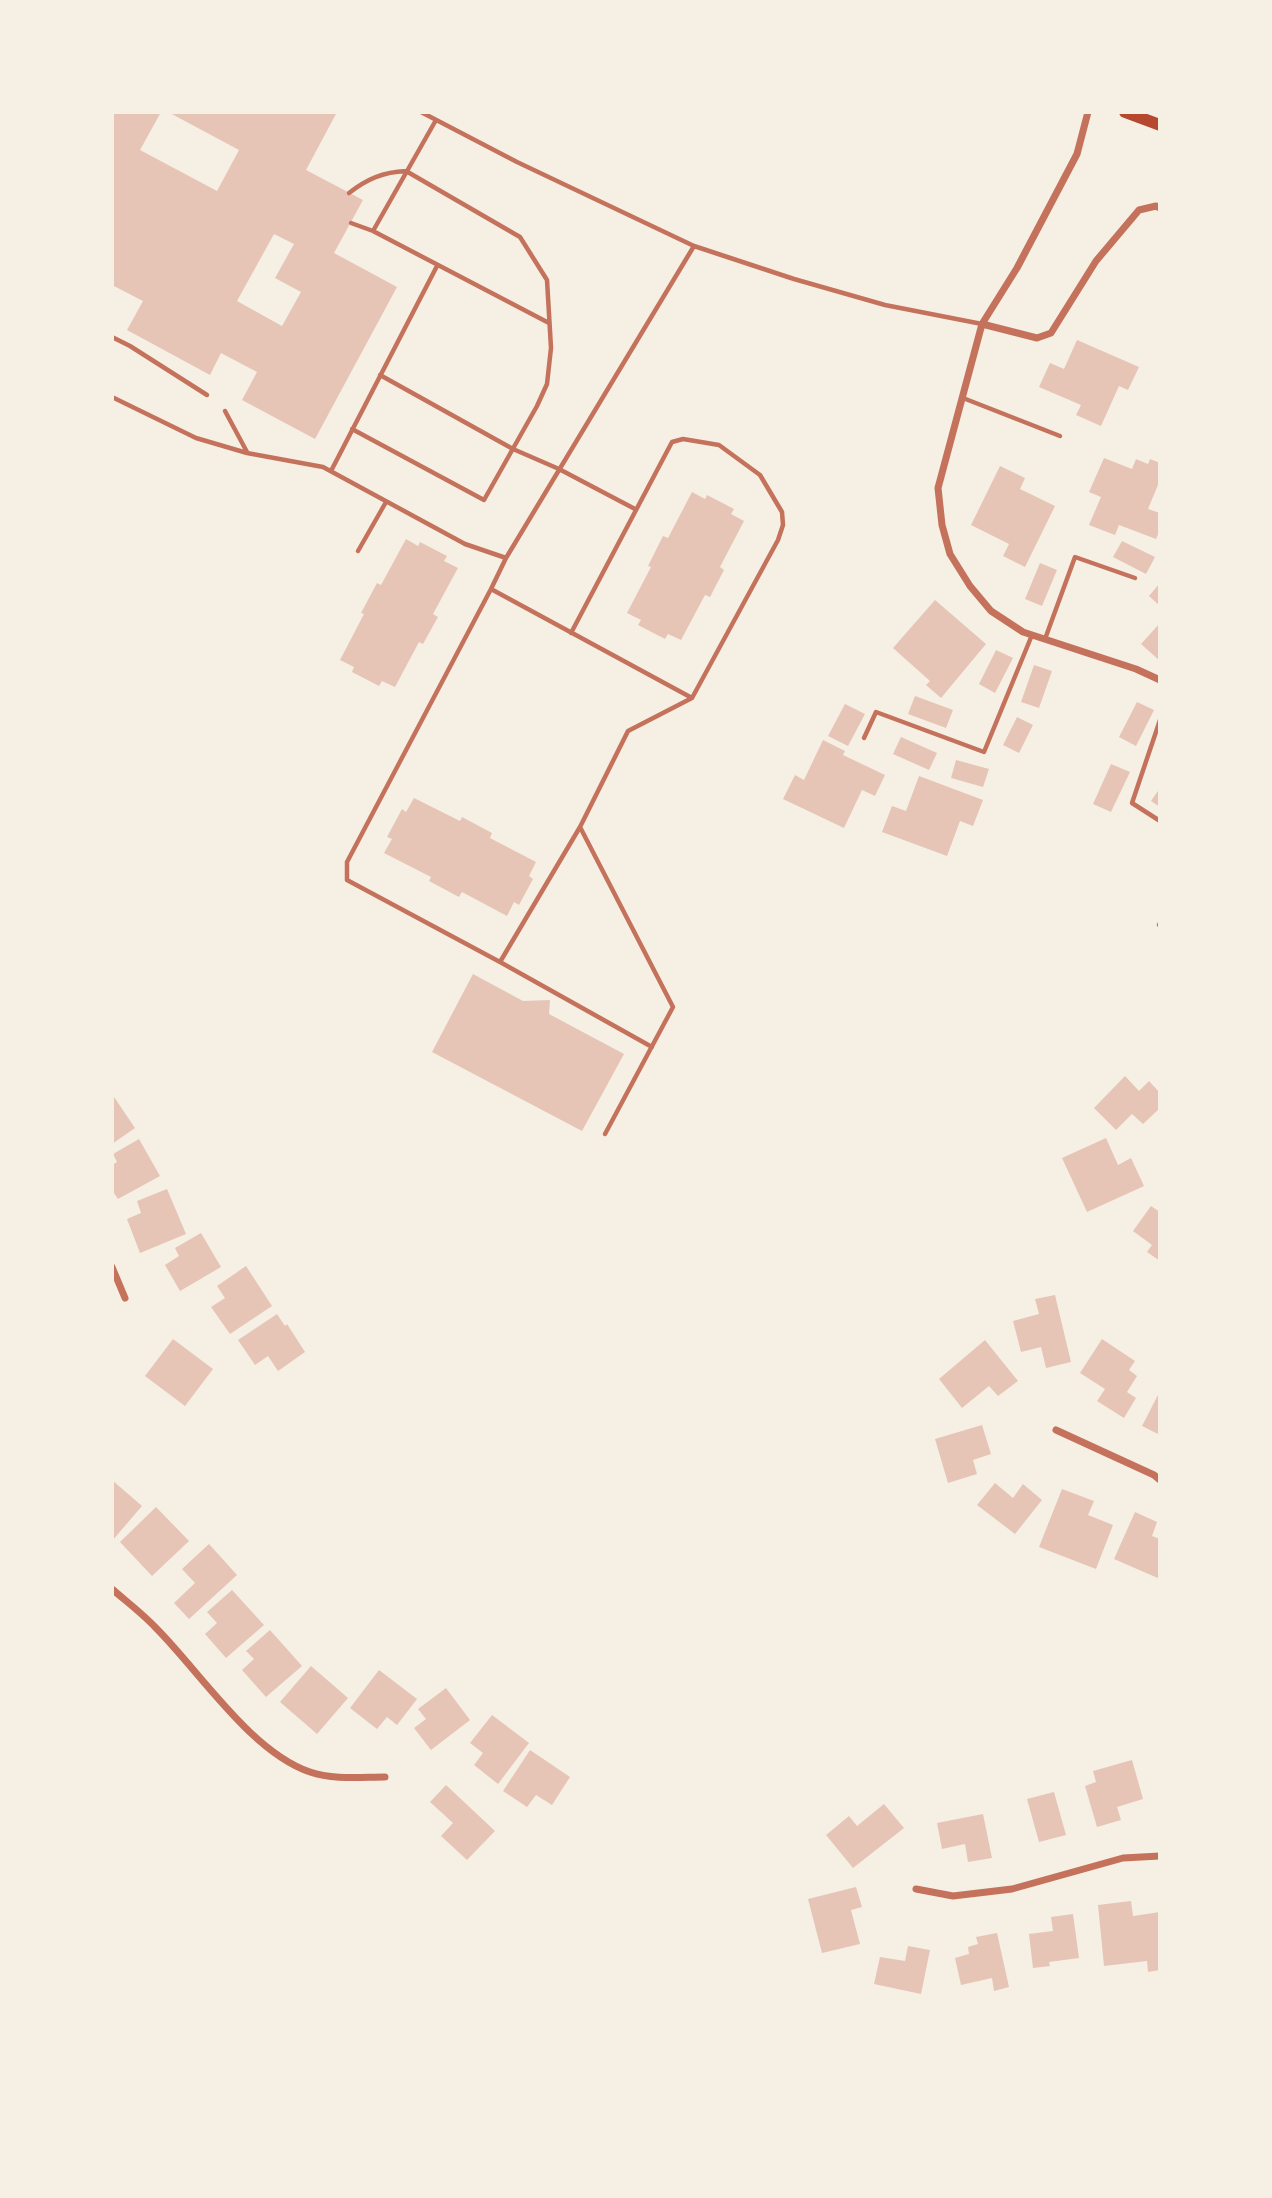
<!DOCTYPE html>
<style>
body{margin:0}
#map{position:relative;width:1272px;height:2198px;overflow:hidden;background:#f6efe4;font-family:Commissioner,sans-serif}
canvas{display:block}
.frame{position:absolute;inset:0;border:114px solid #f6efe4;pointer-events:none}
</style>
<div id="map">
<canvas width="1272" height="2198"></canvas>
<div class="frame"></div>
</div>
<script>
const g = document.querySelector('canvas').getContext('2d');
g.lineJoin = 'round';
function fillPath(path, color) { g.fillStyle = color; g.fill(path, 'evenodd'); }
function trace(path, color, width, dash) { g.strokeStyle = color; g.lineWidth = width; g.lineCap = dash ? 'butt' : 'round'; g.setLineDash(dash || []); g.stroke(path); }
fillPath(new Path2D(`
 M112,112H161L140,150L217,191L239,150L168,112H337L306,170L363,200L334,253L397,287L315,439L242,400L257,372L221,353L210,375L127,330L143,301L112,285ZM274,234L294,244L275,278L301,292L282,326L237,301Z
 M1077,340L1139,367L1128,390L1119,386L1101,426L1076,415L1081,405L1039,387L1050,363L1064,369Z
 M1104,458L1132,469L1136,459L1148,464L1150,459L1160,463V480L1148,509L1160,513V530L1156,539L1119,525L1115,535L1089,525L1101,497L1089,492Z
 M1000,466L1025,478L1020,489L1055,506L1025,567L1003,556L1009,544L971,525Z
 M692,492L705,499L707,495L734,509L731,514L744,521L720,567L724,570L710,597L705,595L681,640L668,634L665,639L638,625L641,620L627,613L651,567L648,566L663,536L668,538Z
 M406,539L418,546L420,542L447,556L444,561L458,568L433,614L438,617L423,644L419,642L395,687L382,681L379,686L352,672L354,667L340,660L364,614L361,613L377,583L381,585Z
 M1122,541L1155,557L1146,574L1113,557Z
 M1040,563L1057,570L1042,606L1025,599Z
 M1160,583V606L1149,596Z
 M935,600L986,644L941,698L926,685L930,681L893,648Z
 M1160,623V661L1141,644Z
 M996,650L1013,658L995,693L979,684Z
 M1034,665L1052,671L1039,708L1021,702Z
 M915,696L953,710L946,728L908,714Z
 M1137,702L1154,710L1136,746L1119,737Z
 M845,704L865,714L848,746L828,736Z
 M1017,717L1033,725L1019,753L1003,745Z
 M901,737L937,753L929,770L893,754Z
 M823,740L845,751L843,755L885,775L875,796L862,790L844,828L783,799L795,775L804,780Z
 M956,760L989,769L983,787L951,778Z
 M1111,764L1130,772L1111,812L1093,804Z
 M919,776L983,800L973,826L960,821L947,856L882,832L892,806L906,811Z
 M1160,788V807L1151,801Z
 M414,798L460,821L462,817L492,833L490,838L536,862L529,876L533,879L519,905L514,902L507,916L462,892L459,897L429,881L431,877L384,853L392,839L387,837L402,809L406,812Z
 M473,974L523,1001L550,1000L549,1014L624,1054L582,1131L432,1052Z
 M1125,1076L1139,1091L1149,1081L1160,1093V1108L1143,1124L1132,1114L1116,1130L1094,1108Z
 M112,1094L135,1128L112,1144Z
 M1106,1138L1118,1165L1131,1158L1144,1186L1087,1212L1062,1158Z
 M139,1139L160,1176L118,1199L112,1190V1165L117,1162L113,1154Z
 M167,1189L186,1234L140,1253L127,1219L141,1213L137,1201Z
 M1151,1206L1160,1212V1261L1147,1252L1152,1245L1133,1231Z
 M201,1233L221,1267L180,1291L165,1265L179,1256L175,1248Z
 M246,1266L272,1306L230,1334L211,1307L225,1298L217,1286Z
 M1055,1295L1071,1362L1046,1368L1041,1347L1021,1352L1013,1321L1039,1314L1035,1299Z
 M277,1314L285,1326L287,1324L305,1352L278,1371L268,1356L255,1365L238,1340Z
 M173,1339L213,1369L185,1406L145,1376Z
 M1102,1339L1135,1361L1129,1370L1137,1376L1127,1392L1136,1398L1124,1418L1097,1401L1105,1389L1080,1373Z
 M985,1340L1018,1381L998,1396L989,1386L962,1408L939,1379Z
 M1160,1391V1435L1142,1426Z
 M982,1425L991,1454L973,1460L977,1474L948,1483L935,1439Z
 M112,1480L142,1506L112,1541Z
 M995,1483L1013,1498L1023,1484L1042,1500L1015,1534L977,1505Z
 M1062,1489L1094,1501L1088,1515L1113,1525L1096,1569L1039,1547Z
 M156,1507L189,1541L152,1576L120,1542Z
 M1135,1512L1157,1522L1152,1536L1160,1539V1579L1114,1559Z
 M209,1544L237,1575L189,1619L174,1603L195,1583L182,1569Z
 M232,1590L264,1625L226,1658L205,1634L217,1623L207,1612Z
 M270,1630L302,1666L266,1697L242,1670L254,1659L246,1651Z
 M311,1666L348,1698L317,1734L280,1702Z
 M379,1670L417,1699L397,1725L387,1717L377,1729L350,1708Z
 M446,1688L470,1720L431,1750L414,1728L426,1719L418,1709Z
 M492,1715L529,1743L498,1784L474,1765L483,1753L470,1743Z
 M530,1750L570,1777L552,1805L536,1795L527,1807L503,1791Z
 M1132,1760L1143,1799L1117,1807L1121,1820L1097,1827L1085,1786L1096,1782L1093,1771Z
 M446,1785L495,1831L467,1860L441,1836L453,1823L430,1802Z
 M1054,1792L1066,1835L1039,1842L1027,1799Z
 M884,1804L904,1828L853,1868L826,1835L849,1816L857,1826Z
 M983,1814L992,1858L968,1862L965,1844L942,1849L937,1823Z
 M856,1887L862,1907L851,1910L860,1944L822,1953L808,1899Z
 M1131,1901L1133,1916L1160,1912V1970L1148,1972L1147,1961L1104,1966L1098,1905Z
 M1073,1914L1079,1958L1049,1962L1050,1966L1033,1968L1029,1934L1053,1931L1051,1917Z
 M997,1933L1009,1987L994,1991L992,1978L961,1985L955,1958L969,1954L968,1947L978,1944L976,1937Z
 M908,1946L930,1950L921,1994L874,1984L880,1957L905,1961Z`), '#e6c5b7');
trace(new Path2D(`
 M421,112L517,162L694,246L794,279L885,305L982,324
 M436,120L373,231L549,323
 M349,193C367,179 383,172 406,171L520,237L547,280L551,348L547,384L537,406L484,500L352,429
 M351,223L373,231
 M112,337L130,346L207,395
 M380,375L513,449L559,469L635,509
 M112,397L196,438L247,453L323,467L465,544L506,558L694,246
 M963,398L1060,436
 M225,411L247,452
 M331,471L437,266
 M358,551L386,502
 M506,558L491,589L347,862V880L500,962L652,1047
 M491,589L692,698
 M571,633L672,442L683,439L719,445L760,475L782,512L783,525L778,540L692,698L628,731L580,827L673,1007L605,1134
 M1045,639L1075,557L1135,578
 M1160,720L1132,803L1160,821
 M864,738L876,712L984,752L1032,635
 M1159,925L1160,923
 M500,962L580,827`), '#c5725c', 4.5);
trace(new Path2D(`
 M1088,112L1077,154L1017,268L982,324L938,488L942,525L950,554L970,586L991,611L1023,632L1136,669L1160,680
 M982,324L1037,338L1051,333L1096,261L1139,210L1156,206L1160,208
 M112,1267L125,1298
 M1056,1430L1154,1475L1160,1480
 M112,1589C127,1602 143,1614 156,1628C200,1672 251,1752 310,1772C333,1780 361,1777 385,1777
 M916,1889L953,1896L1012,1889L1123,1858L1160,1856`), '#c5725c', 7);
trace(new Path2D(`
 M1125,112L1160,125`), '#b5482f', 12);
</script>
